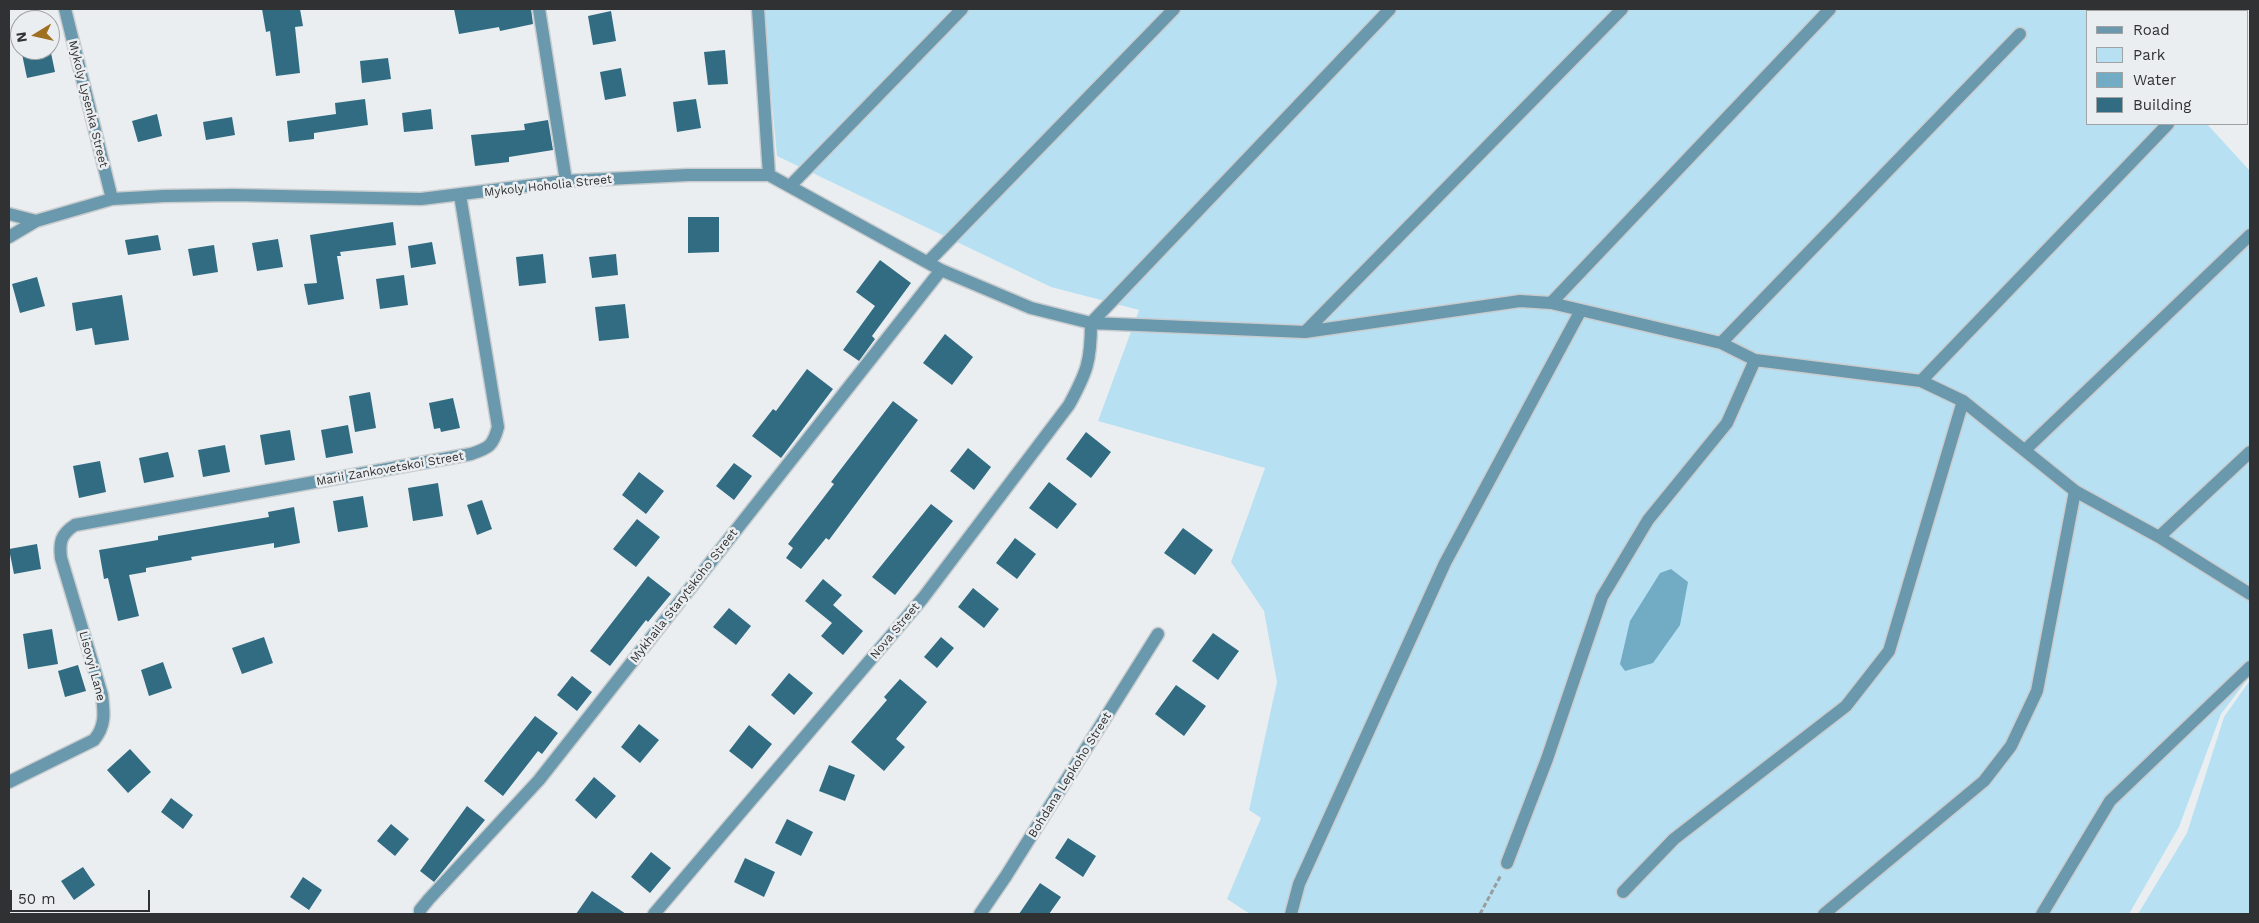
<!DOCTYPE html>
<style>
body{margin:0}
#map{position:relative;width:2259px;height:923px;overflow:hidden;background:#ebeef0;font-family:"Work Sans",sans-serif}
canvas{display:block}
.frame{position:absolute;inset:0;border:10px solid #303132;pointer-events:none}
.legend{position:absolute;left:2086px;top:10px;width:162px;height:115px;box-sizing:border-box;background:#ebeef0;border:1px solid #a0a2a4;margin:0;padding:6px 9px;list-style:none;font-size:15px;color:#303132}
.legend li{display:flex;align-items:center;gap:10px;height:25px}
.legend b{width:25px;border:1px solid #a0a2a4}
.north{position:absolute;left:10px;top:10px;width:50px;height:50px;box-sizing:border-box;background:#ebeef0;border:1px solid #a0a2a4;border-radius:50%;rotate:261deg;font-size:14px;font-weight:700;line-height:20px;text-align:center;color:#303132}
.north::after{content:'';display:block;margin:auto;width:18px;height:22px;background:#9e7022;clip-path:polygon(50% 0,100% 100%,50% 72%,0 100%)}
.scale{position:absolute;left:10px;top:890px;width:140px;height:22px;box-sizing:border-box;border:2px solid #303132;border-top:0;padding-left:6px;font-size:15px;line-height:18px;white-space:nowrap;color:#303132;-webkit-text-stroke:4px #ebeef0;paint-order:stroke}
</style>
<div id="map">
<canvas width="2259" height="923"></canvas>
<div class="frame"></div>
<ul class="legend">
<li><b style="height:6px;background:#6a99ad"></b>Road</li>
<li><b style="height:14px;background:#b7e1f3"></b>Park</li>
<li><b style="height:14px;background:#71acc4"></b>Water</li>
<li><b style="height:14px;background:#316c82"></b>Building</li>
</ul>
<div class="north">N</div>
<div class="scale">50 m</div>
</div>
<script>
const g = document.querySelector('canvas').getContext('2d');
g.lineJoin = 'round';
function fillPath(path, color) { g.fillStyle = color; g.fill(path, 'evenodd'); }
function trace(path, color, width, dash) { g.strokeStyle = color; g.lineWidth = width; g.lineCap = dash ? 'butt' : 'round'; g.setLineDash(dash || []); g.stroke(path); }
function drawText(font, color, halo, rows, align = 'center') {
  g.font = font + ' "Work Sans",sans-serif'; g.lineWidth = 5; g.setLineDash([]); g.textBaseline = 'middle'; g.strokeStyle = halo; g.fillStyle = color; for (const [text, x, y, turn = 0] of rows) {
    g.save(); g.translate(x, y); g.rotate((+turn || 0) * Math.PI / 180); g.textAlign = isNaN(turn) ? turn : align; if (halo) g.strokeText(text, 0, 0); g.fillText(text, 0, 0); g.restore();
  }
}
fillPath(new Path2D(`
 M763,9H2100L2102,11H2088V124H2207L2250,171V676L2221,714L2179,827L2129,914H1250L1227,899L1261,818L1249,810L1277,682L1264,611L1231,562L1265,468L1098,421L1139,310L1051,287L777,156Z
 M2250,680V914H2138L2187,833L2224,717Z`), '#b7e1f3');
fillPath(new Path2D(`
 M1671,569L1688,582L1680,625L1653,663L1625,671L1620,664L1630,621L1660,573Z`), '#71acc4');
fillPath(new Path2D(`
 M262,9H300L303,26L295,27L300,73L276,76L270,31L266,32Z
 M454,9H531L533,24L500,31L499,27L459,34Z
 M611,11L616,41L593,45L588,16Z
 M50,48L55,72L27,78L22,54L50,50Z
 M725,50L728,84L708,85L704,52Z
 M388,58L391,79L362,83L360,61Z
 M621,68L626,96L605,100L600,72Z
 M365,99L368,125L314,133V139L289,142L287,121L336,114L335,103Z
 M696,99L701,128L677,132L673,102Z
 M431,109L433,129L404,132L402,113Z
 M157,114L162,136L138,142L132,121Z
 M232,117L235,135L206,140L203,122Z
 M548,120L553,150L509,157V162L475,166L471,135L525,130L524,124Z
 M688,217H719V252L688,253Z
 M393,222L396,245L340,252L341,256H337L344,299L308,305L304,284L317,283L310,235Z
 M158,235L161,250L128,255L125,240Z
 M278,239L283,267L257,271L252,243Z
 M432,242L436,264L411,268L408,246Z
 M214,245L218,272L193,276L188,249Z
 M543,254L546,283L519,286L516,257Z
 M616,254L618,275L592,278L589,257Z
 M880,260L911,283L872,336L875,339L859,361L843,350L875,306L856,292Z
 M404,275L408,305L380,309L376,279Z
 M37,277L45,306L20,313L12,284Z
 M122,295L129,340L95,345L92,328L76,331L72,303Z
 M625,304L629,338L599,341L595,307Z
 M945,334L973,357L952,385L923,363Z
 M807,369L833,389L781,458L752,436L773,409L776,411Z
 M370,392L376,428L355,432L349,396Z
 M453,398L460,428L441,432L440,428L434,429L429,403Z
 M893,401L918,420L829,540L826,538L801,569L786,558L793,548L788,544L834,484L831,482Z
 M348,425L353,453L326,458L321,430Z
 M290,430L295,460L265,465L260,435Z
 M1086,432L1111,452L1091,478L1066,459Z
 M225,445L230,472L203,477L198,450Z
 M968,448L991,467L974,490L950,471Z
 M168,452L174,477L144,483L139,458Z
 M100,461L106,492L79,498L73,466Z
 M734,463L752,476L734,500L716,486Z
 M639,472L664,491L646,514L622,495Z
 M1049,482L1077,504L1057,529L1029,508Z
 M438,483L443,516L413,521L408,488Z
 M363,496L368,527L338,532L333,501Z
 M482,500L492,529L477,535L467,505Z
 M931,504L953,521L895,595L872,577Z
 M294,507L300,543L274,548V543L191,557L192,560L146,568V572L129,575L139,616L118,621L108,578L104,579L99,550L158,540V536L269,517L268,512Z
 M637,519L660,537L636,567L613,549Z
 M1183,528L1213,550L1195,575L1164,553Z
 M1015,538L1036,554L1017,579L996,563Z
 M37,544L41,569L14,574L9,549Z
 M648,576L671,594L648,622L646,620L610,666L590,651Z
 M823,579L842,595L833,605L863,631L843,655L821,636L832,623L805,601Z
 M973,588L999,609L984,628L958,607Z
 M729,608L751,626L736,645L713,627Z
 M52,629L58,664L28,669L23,634Z
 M1213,633L1239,651L1218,680L1192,661Z
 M264,637L273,663L242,674L232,648Z
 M941,637L954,648L937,668L924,657Z
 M163,662L172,688L149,696L141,670Z
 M78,665L86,691L65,697L58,671Z
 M789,673L813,693L794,715L771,695Z
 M572,676L592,692L577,711L557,695Z
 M900,679L927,702L896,739L905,747L884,771L851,742L887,700L884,697Z
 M1176,685L1206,706L1184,736L1155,714Z
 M535,716L558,733L542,754L538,751L503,796L484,781Z
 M639,724L659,740L640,763L621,747Z
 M749,725L772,744L752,769L729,751Z
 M130,749L151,772L128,793L107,770Z
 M829,765L855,775L845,801L819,791Z
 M594,777L616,796L596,819L575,800Z
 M171,798L193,815L183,829L161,812Z
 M467,806L485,820L434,882L420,871Z
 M787,819L813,832L801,856L775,843Z
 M391,824L409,839L395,856L377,841Z
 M1068,838L1096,856L1083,877L1055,858Z
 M651,852L671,868L650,893L631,877Z
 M745,858L775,872L764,897L734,882Z
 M83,867L95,885L74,900L61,881Z
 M303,877L322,890L309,910L290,897Z
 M1040,883L1061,897L1049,914H1019Z
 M592,891L626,914H576Z`), '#316c82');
const minor = new Path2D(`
 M65,9L112,199
 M539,9L566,181
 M758,9L769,175
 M791,185L962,9
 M9,214L36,221
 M9,237L36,221L112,199L164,196L233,195L421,199L566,181L688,175H769L941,270L1031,308L1091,323L1305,332L1520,301L1551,303L1721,343L1755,360L1921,381L1963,401L2075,491L2159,537L2250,594
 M928,262L1174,9
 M1551,303L1830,9
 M1091,323L1390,9
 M1305,332L1622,9
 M1721,343L2020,34
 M1921,381L2168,124
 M2025,450L2250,235
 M2159,537L2250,452
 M9,782L94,740C106,726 104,712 102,695L61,558C59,542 61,534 75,525L471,454C489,448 493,446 498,427L460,195
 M1507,863L1547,759L1602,597L1648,520L1727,423L1755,360
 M1623,892L1674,839L1846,706L1889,651L1963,401
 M420,914V910L429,899L539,780L941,270
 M654,914L923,598L1069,405C1087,372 1091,361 1091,323
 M980,914L1006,876L1158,634
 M1291,914L1299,884L1445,563L1581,310
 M1824,914L1984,781L2011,746L2037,691L2075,491
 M2042,914L2110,801L2250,667`);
trace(minor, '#c9ccce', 15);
trace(new Path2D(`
 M1480,914L1501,875`), '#9a9d9e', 3, [5, 2.5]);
trace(minor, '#6a99ad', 12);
drawText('12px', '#303132', '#ebeef0', [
 ["Mykoly Lysenka Street",88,104,76],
 ["Mykoly Hoholia Street",548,186,-6],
 ["Marii Zankovetskoi Street",390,469,-10],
 ["Mykhaila Starytskoho Street",684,596,-52],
 ["Nova Street",895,631,-50],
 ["Lisovyi Lane",92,666,75],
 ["Bohdana Lepkoho Street",1070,775,-58]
]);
</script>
